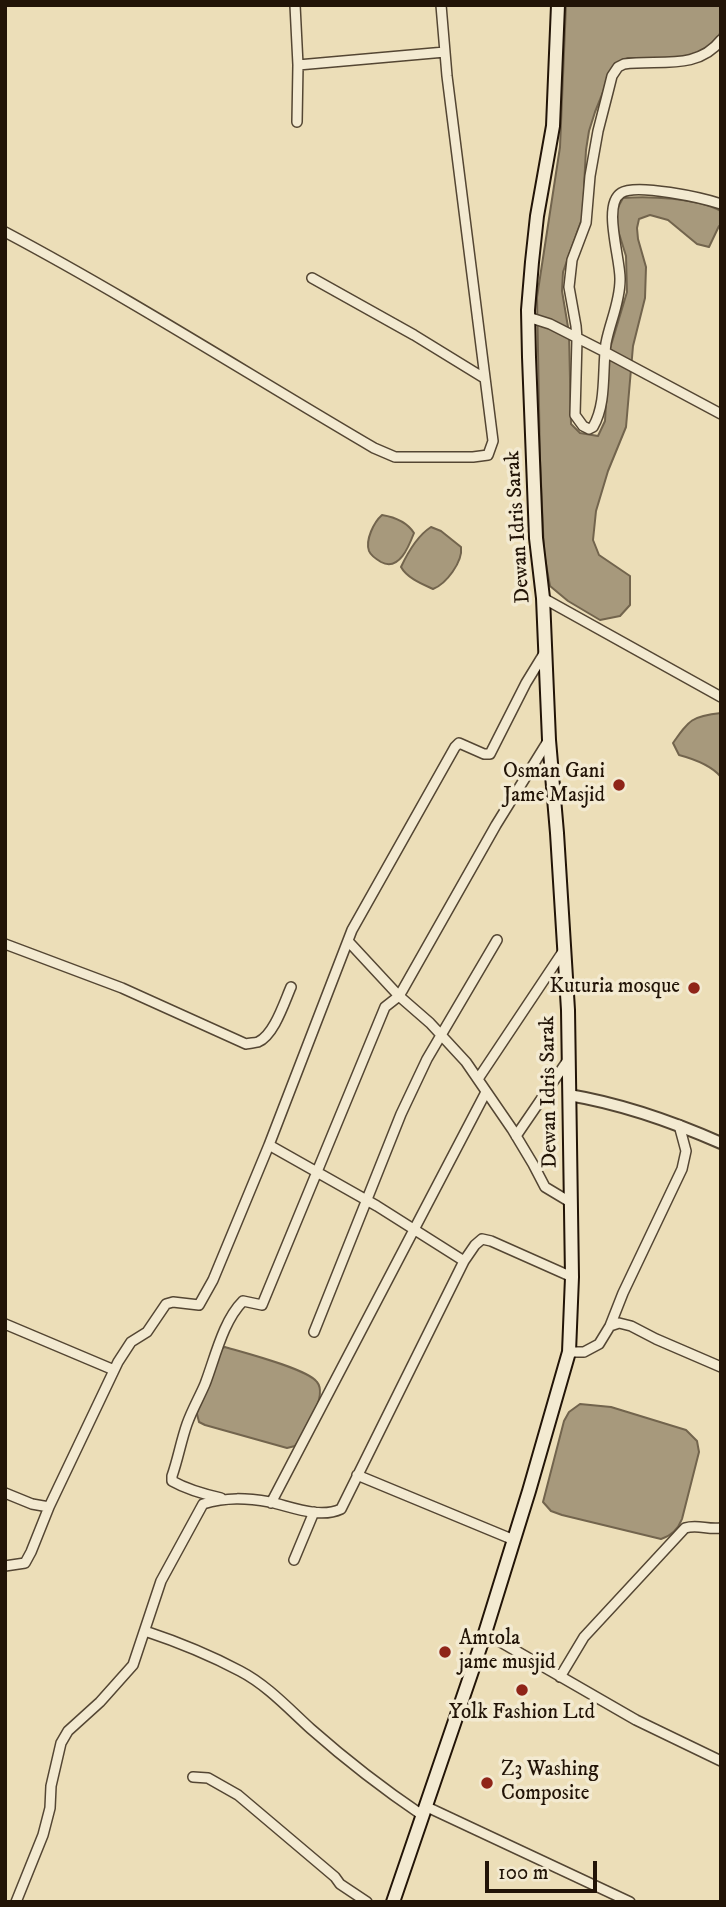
<!DOCTYPE html>
<style>
body{margin:0}
#map{position:relative;width:726px;height:1907px;overflow:hidden;background:#ecdeb8;font-family:"IM FELL DW Pica",serif}
canvas{display:block}
.frame{position:absolute;inset:0;border:7px solid #221407;pointer-events:none}
.scale{position:absolute;left:485px;top:1861px;width:112px;height:32px;box-sizing:border-box;border:4px solid #221407;border-top:0;padding-left:9px;font-size:21px;line-height:24px;white-space:nowrap;color:#221407;-webkit-text-stroke:5px #f3ead1;paint-order:stroke}
</style>
<div id="map">
<canvas width="726" height="1907"></canvas>
<div class="frame"></div>
<div class="scale">100 m</div>
</div>
<script>
const g = document.querySelector('canvas').getContext('2d');
g.lineJoin = 'round';
function fillPath(path, color) { g.fillStyle = color; g.fill(path, 'evenodd'); }
function trace(path, color, width, dash) { g.strokeStyle = color; g.lineWidth = width; g.lineCap = dash ? 'butt' : 'round'; g.setLineDash(dash || []); g.stroke(path); }
function drawText(font, color, halo, rows, align = 'center') {
  g.font = font + ' "IM FELL DW Pica",serif'; g.lineWidth = 7; g.setLineDash([]); g.textBaseline = 'middle'; g.strokeStyle = halo; g.fillStyle = color; for (const [text, x, y, turn = 0] of rows) {
    g.save(); g.translate(x, y); g.rotate((+turn || 0) * Math.PI / 180); g.textAlign = isNaN(turn) ? turn : align; if (halo) g.strokeText(text, 0, 0); g.fillText(text, 0, 0); g.restore();
  }
}
const water = new Path2D(`
 M566,5H721C721,13 723,26 720,33C707,67 657,58 628,58L619,62L612,70L595,112L589,131L586,150L584,186L585,210L563,272L562,291L569,333L571,424L580,433L598,436L605,421L609,352L627,292L626,256L617,227V209L623,198C650,196 696,198 721,211V226H719L709,247L697,244L668,220L650,215L639,219L637,228L638,239L646,267L645,298L633,346L626,427L608,471L596,511L593,540L599,555L630,576V605L620,616L600,620L568,601L550,586L544,553L540,459L537,297L560,147Z
 M382,515C394,517 407,522 414,533C409,546 399,572 381,562C376,559 371,556 369,551C365,540 374,522 382,515Z
 M431,527L441,531L461,547C463,562 446,584 433,589C422,584 407,578 401,567C408,552 417,536 431,527Z
 M721,713V777C711,765 694,759 679,755L673,743C689,720 692,716 721,713Z
 M225,1347C242,1352 308,1369 317,1382C328,1395 305,1434 295,1446L287,1448L205,1425L199,1422L196,1410L222,1348Z
 M580,1404L611,1407L686,1430L697,1441L699,1452L682,1519C678,1529 671,1536 661,1539L562,1515L551,1511L543,1502L564,1421L569,1412Z`);
fillPath(water, '#a7997c');
trace(water, '#72644d', 2);
const minor = new Path2D(`
 M295,5L298,65L297,122
 M721,40C697,71 658,59 624,64L618,67L612,76L608,92L598,131L590,176L586,223L572,260L569,287L576,326L577,339L575,415L583,426L589,429L593,427C607,403 602,370 606,343C610,322 620,302 620,280C621,260 602,205 621,193C636,183 703,198 721,204
 M298,65L445,52
 M5,232C131,299 251,376 374,448L395,457H473L488,455L493,441L447,76L441,5
 M312,278L414,335L484,378
 M528,317L550,324L605,352L721,414
 M543,598L721,697
 M348,941L399,996L430,1023L466,1062L512,1129L533,1164L545,1187L570,1202
 M5,944L122,988L246,1044C250,1043 254,1043 258,1042C274,1035 284,1003 291,987
 M478,1079L564,950
 M516,1136L568,1060
 M269,1145L352,930L455,747L459,743L484,754H490L526,683L545,652
 M5,1324L114,1370
 M610,1326L619,1323L631,1326L656,1339L721,1367
 M314,1332L401,1114L427,1059L497,940
 M569,1352H584L599,1344L610,1326L623,1293L682,1169L686,1151L679,1125
 M357,1475L514,1540
 M5,1493L32,1504L49,1507L118,1362L131,1342L147,1332L166,1304L173,1302L199,1305L213,1280L269,1145L377,1206L464,1261
 M221,1498C203,1494 188,1490 172,1481V1476C178,1459 181,1441 187,1424C192,1410 199,1398 205,1384C215,1358 223,1321 243,1301L262,1305L385,1007L399,996L402,991L496,825L548,741
 M271,1503L486,1092
 M294,1560L314,1512
 M5,1566L25,1563L31,1552L49,1507
 M145,1631C178,1642 210,1655 240,1671C267,1685 289,1709 311,1729C345,1759 385,1790 422,1815
 M485,1633L636,1720L721,1761
 M560,1677L584,1637L685,1528C698,1524 707,1530 721,1528
 M193,1777L208,1778L238,1795L335,1877L340,1884L367,1902
 M425,1806L630,1902
 M16,1902L43,1835L50,1808L51,1786L61,1743L68,1731L100,1702L133,1665L161,1581L203,1504C227,1497 246,1498 270,1502C292,1507 320,1519 341,1509L464,1261L475,1245L482,1239L491,1241L572,1277`);
const tertiary = new Path2D(`
 M569,1095C623,1104 671,1121 721,1143`);
const secondary = new Path2D(`
 M393,1902L485,1633L529,1491L569,1352L572,1277L568,1010L557,833L549,740L543,598L536,538L529,357L528,310L532,262L537,216L553,126L558,5`);
trace(minor, '#544633', 12);
trace(tertiary, '#544633', 14);
trace(secondary, '#221407', 16);
trace(minor, '#f3ead1', 9);
trace(tertiary, '#f3ead1', 10);
trace(secondary, '#f3ead1', 12);
for (const [x, y, r, color] of [
 [619,785,7,"#8f2418"],
 [694,988,7,"#8f2418"],
 [445,1652,7,"#8f2418"],
 [522,1690,7,"#8f2418"],
 [487,1783,7,"#8f2418"]
]) { const dot = new Path2D(); dot.arc(x, y, r, 0, 2 * Math.PI); g.fillStyle = color; g.fill(dot); trace(dot, '#f3ead1', 2.5); }
drawText('21px', '#221407', '#f3ead1', [
 ["Dewan Idris Sarak",519,527,-94],
 ["Dewan Idris Sarak",550,1092,-91]
]);
drawText('21px', '#221407', '#f3ead1', [
 ["Osman Gani",605,773],
 ["Jame Masjid",605,797],
 ["Kuturia mosque",680,988],
 ["Amtola",459,1640,"left"],
 ["jame musjid",459,1664,"left"],
 ["Yolk Fashion Ltd",522,1714,"center"],
 ["Z3 Washing",501,1771,"left"],
 ["Composite",501,1795,"left"]
], 'right');
</script>
